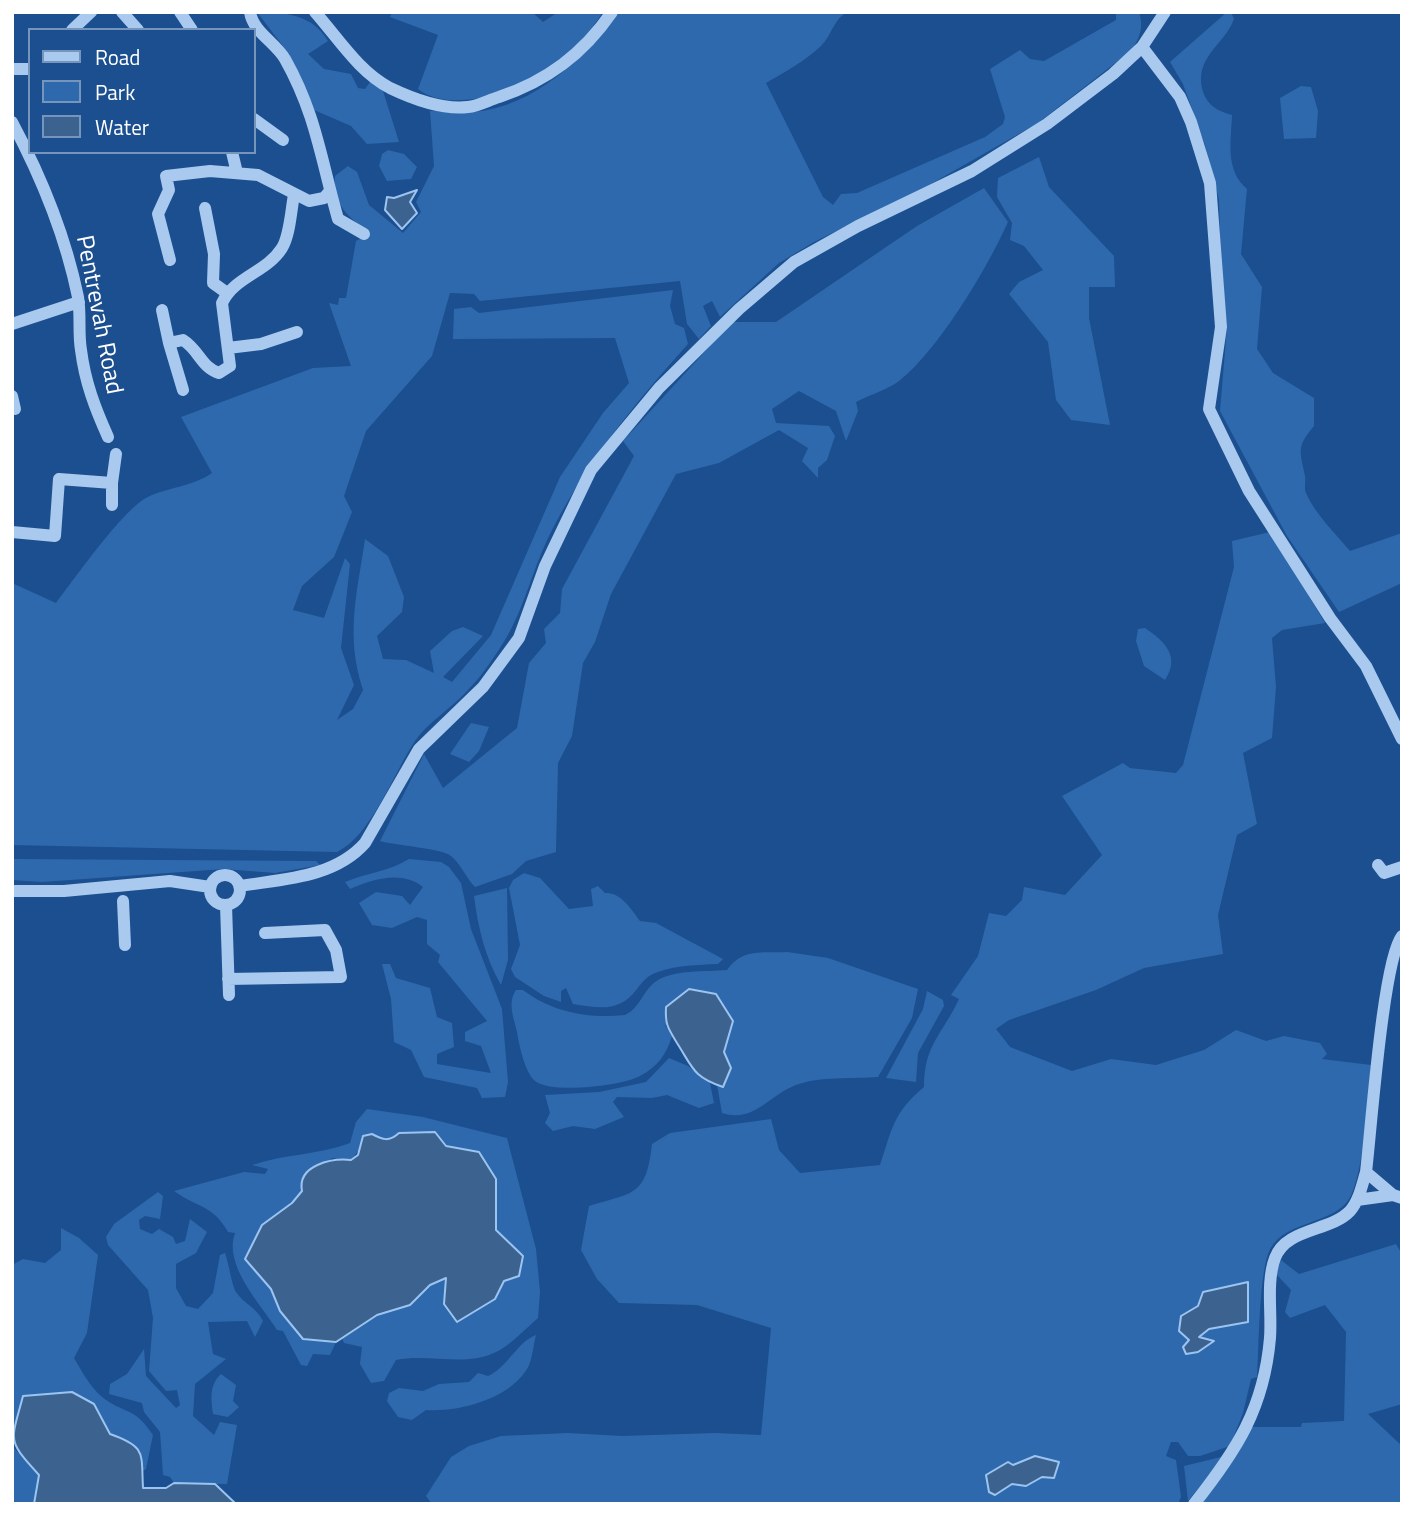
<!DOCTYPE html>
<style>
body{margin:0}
#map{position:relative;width:1414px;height:1516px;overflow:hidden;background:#1b4f8f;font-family:"Titillium Web",sans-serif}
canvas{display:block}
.frame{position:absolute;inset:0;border:14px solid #fff;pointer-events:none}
.legend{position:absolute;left:28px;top:28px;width:228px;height:126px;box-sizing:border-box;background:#1b4f8f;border:2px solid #7695bc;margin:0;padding:9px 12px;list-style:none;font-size:21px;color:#fff}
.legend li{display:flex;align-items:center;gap:14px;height:35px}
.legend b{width:35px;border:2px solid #7695bc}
</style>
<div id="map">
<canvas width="1414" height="1516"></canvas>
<div class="frame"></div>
<ul class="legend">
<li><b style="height:9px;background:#a9c9ee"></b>Road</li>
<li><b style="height:19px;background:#2e69ad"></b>Park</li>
<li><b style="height:19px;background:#3c6290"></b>Water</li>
</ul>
</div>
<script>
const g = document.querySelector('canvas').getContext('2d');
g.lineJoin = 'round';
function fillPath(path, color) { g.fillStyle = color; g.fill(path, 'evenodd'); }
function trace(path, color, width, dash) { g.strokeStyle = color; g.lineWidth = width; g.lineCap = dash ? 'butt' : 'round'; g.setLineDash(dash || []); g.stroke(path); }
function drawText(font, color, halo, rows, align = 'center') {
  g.font = font + ' "Titillium Web",sans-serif'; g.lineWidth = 6; g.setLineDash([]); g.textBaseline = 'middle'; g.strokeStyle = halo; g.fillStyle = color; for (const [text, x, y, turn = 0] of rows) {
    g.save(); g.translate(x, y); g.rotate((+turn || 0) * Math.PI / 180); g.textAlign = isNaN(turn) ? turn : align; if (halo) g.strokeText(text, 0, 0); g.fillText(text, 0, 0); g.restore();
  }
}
fillPath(new Path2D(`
 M257,12C286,12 313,15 328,41L308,54L324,69L351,74L358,88L365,89L370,82L383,91L399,142L367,144L351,126L314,110L289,54Z
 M392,12H532L543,22L558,12H603C590,32 571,54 551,68C519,91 451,115 418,89L438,35L390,17Z
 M619,12H848C834,18 832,35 821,46C805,61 785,72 766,83L823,197L833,205L841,194L857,193L985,137L1003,124L1005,117L990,69L1020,50L1030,59L1044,61L1116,20V12H1139C1144,28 1140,36 1132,50L1038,123L929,185L814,242L779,263L720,317L712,301L703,306L711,326L699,339L687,324L680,281L480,301L474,294L450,293L432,356L366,431L344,496L352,512L334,557L302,586L293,610L324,618L345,558L350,564L341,648L354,685L337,720L353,709L363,690C345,635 357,594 365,539L388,556L404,597L402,612L377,636L383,659L406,660L434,673L430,651L452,631L463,627L483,636L443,677L452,682L491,635L560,477L603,413L629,383L615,338L453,339L454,309L471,307L479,313L673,290L670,306L675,324L684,328L688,344C634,404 585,464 549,536C531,573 523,614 500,648C491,662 480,678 468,690C452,708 428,722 415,741C393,774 372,835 337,852L12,845V583L56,603C75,578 122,511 146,498C167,487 192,487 212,473L181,417L313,368L351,366L329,303L338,305L339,298H346L356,241L370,233C349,218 332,204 335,176L348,166L357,172L369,205L403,233L421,212L416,202L434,166L430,111C444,111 460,113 474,112C534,107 585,57 619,12Z
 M1227,12H1231L1234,19C1224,46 1193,57 1203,92C1208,106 1218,111 1232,115C1231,142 1225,170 1247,189L1241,254L1262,287L1257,349L1273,373L1314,398V426C1296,447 1300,451 1305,476C1306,482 1304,488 1306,493C1315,514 1335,533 1350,551L1402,533V583L1339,612L1287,536L1220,411L1227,327L1221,273L1219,200L1205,145L1183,84L1170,62Z
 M1301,86L1311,87L1318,111L1316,138L1284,139L1280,98Z
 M388,150L404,154L417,167L411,179L387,181L379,166L382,154Z
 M1039,157L1049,187L1114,256L1115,287H1089V318L1110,425L1071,420L1056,400L1048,342L1009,294L1019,282L1043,270L1024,246L1010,240L1012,223L997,197L998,178Z
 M984,188L1008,222C988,267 938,351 899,381C887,390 869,395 856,402L858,411L846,441L836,411L799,391L772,409L776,423L829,426L835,436L827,460L818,468V478L802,461L808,448L779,430L719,463L676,474L611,594L595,642L583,663L572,736L558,763L556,852L526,861L512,874L475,887C466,878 461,864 451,856C441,848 397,846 380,841L424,754L443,788L517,728L529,663L546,643L544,629L560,613L562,589L634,456L623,441L732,322H776L917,226Z
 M1270,532L1325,623L1282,630L1272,638L1276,687L1272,738L1243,753L1257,824L1237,835L1218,915L1223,954L1144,968L1096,990L1009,1020L996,1029L1010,1047L1072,1071L1111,1059L1156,1065L1204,1050L1236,1030L1266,1041L1284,1036L1320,1043L1327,1054L1322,1059L1371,1065C1368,1094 1364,1182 1347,1202C1327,1226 1280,1221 1268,1254C1259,1281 1259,1345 1257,1377L1251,1379L1243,1413L1230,1446L1200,1456H1188L1178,1442H1171L1166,1456L1176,1460L1181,1497L1178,1504H432L426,1496L451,1457L469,1446L501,1436L568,1433L622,1436L715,1433L761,1435L771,1328L697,1305L619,1303L597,1279L581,1250L589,1206C635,1192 646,1196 652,1144L670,1133L771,1119L779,1150L800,1173L880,1165C892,1129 893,1113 924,1087C924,1045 942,1035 959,999L951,995L978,956L989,913L1006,916L1022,900L1024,887L1065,895L1102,855L1062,796L1123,763L1130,768L1176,773L1183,765L1234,567L1232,541Z
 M1145,628C1164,641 1181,656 1165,680L1144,666L1136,641L1138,629Z
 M471,723L489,727L479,751L469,762L450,754Z
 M12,859L316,861L320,865L275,873L224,869L42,882L12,880Z
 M409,859L441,862L449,867L461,883L471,929L502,1009L508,1082L505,1097L482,1098L477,1088L424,1077L411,1050L394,1042L391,999L382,964H390L396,978L430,988L437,1017L452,1023L454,1047L437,1054V1064L491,1073L481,1046L465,1041V1032L487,1021L438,962L440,955L427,944V920L417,917L392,928L372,925L359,903L376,892L402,896L410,905L423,887C402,870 373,879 350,889L345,882C366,873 390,871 409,859Z
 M524,873L540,878L569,909L593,906L591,889L598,886L605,893C621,892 631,909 640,921L656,923L723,959L718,964C698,965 676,965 658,972C648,975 643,981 637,989C619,1013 599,1008 573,1004L566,988L561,991V1002L544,996L515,977L511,969L520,945L509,888L513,880Z
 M507,888L508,960L501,985C485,957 478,928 474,896Z
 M787,952L828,958L918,989L912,1018L878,1077C853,1079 820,1076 796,1085C767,1096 755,1123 722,1113L717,1085L724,1086V1052L733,1021L665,1025L672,1036C667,1054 657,1067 640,1076C622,1086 551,1094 535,1081C525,1073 519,1045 517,1032C514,1018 507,1003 516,990H523C552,1012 588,1019 625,1015C640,1008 643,991 655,982C673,969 706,972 727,970C742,948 763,953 787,952Z
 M927,991L943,1000L944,1006L918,1053L916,1082L886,1078L923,1009Z
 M669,1058L688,1066L710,1083L714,1103L699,1108L667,1095L652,1098L617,1097L613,1102L624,1117L595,1129L573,1126L553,1131L545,1123L550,1113L545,1095L599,1092L646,1082Z
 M367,1109L423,1117L507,1138L536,1249L540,1292L538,1318C525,1329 510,1346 494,1353C463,1367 428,1353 396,1360L384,1381L371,1383L360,1364L362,1347L344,1343L342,1338L377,1315L410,1305L430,1285L447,1278L445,1304L457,1322L466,1316L510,1243L496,1230L495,1179L479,1152L383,1140L372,1134L351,1160L332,1158L292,1203L262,1225L245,1259L271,1289L280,1311L303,1339L336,1342L330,1355L313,1354L307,1366L301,1365L283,1331L277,1330C260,1303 223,1265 235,1233L228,1232C212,1204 199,1209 174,1191L244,1172L265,1174L268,1169L252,1165C285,1154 318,1155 350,1143L356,1122Z
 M158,1192L163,1196L160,1219L145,1216L139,1220L140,1229L152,1234L159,1229L173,1237L176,1244L185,1241L190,1219L207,1232L196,1253L176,1264V1288L186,1306L198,1309L213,1293L220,1255L225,1253C229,1264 232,1286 236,1292C244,1304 256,1307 263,1321L255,1337L247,1321L208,1322L213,1354L226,1359L195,1384L193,1416L214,1435L220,1422L237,1425L227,1484L174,1483L170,1477L163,1475L160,1432L144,1412L142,1403L109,1394L110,1384L127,1374L144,1349L146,1376L176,1408L180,1405L177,1390L166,1391L149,1371L153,1318L148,1290L108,1245L106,1237L114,1224Z
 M61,1228L79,1238L98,1255L87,1333L74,1358C84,1375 92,1391 109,1402C132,1415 136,1410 153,1435L146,1469L143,1471C143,1443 134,1443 110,1434L94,1404L24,1396L12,1437V1265L23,1259L45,1263L61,1250Z
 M1396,1244L1402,1254V1404L1368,1414L1402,1446V1504H1199L1237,1455L1252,1427H1301L1302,1423L1344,1421L1346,1332L1325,1305L1290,1318L1285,1312L1291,1290L1276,1274L1281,1260L1299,1274Z
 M536,1335C533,1346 532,1364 525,1372C505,1400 459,1412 426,1410L412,1420L398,1417L387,1401L389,1393L399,1388L423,1391L439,1384L469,1382L478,1373L488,1376C508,1367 517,1342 536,1335Z
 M221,1374L236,1385L233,1401L239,1407L228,1417L213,1414C211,1399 209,1385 221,1374Z
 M12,1438L14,1448L39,1475L34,1504H12Z
 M1225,1456L1188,1501L1184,1466Z`), '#2e69ad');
const water = new Path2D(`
 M417,190L410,202L417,213L402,229L385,210L387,197L394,198Z
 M689,989L716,994L733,1021L724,1052L731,1068L723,1087C693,1077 693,1068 677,1043C668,1028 665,1025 666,1007Z
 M435,1132L446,1146L479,1152L496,1179V1230L523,1256L519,1276L504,1281L495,1299L457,1322L444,1304L446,1278L430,1285L410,1305L377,1315L336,1342L303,1339L280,1311L271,1289L245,1259L262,1225L292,1203L302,1191C297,1165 332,1158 351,1160L358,1155L363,1136L372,1134C383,1140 389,1142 399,1133Z
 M1248,1282V1322L1209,1329L1199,1337L1214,1341L1198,1352L1186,1354L1183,1347L1189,1340L1179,1331L1181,1316L1198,1306L1203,1292Z
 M72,1392L94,1404L110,1434C147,1447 141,1453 143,1488H166L174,1483L215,1484L236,1504H34L39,1475C6,1439 11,1442 23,1396Z
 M1035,1456L1059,1462L1054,1478L1042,1477L1026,1486L1012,1484L995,1495L989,1492L986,1475L1008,1462L1013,1465Z`);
fillPath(water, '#3c6290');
trace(water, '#9cc4f0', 2);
trace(new Path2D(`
 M122,12L138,30
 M180,12L192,30
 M250,12C253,32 275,42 285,59C316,114 321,160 338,219L364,234
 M315,12C338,38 359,72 390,88C413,99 443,110 468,107C478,106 489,100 499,97C547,81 583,54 612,12
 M72,30L91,12
 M1142,47L1180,97L1191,122L1210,183L1221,327L1209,409L1249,491L1330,618L1366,666L1402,739
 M12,69H30
 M254,119L283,140
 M12,122C42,178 65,234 78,297C81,314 78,333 81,350C85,382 95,408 108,437
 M232,152L237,173
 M205,208L214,254L213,283L227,293
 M170,260L158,214L169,190L166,176L210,171L258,175L309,201L324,198L330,191
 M162,310L169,343L183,340C199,350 201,367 219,373L230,366L222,303C235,276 266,273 282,248C290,235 291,210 294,195
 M12,324L79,302
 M169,343L183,390
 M228,348L261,344L297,332
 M12,396L15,409
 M112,483V505
 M12,532L55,536L59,479L112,483L116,454
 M1378,865L1384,873L1402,867
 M210 890a15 15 0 1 1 30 0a15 15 0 1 1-30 0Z
 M240,886C283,879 334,878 365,843L419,749L483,687L519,638L545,566L591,470L659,388L739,309L794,262L858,226L972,171L1047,124L1113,74L1142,47L1165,12
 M12,891H64L170,881L210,887
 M123,901L125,945
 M226,905L229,995
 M228,979L341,977L336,950L325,930L265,933
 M1366,1172L1393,1195L1402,1198
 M1357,1200L1393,1195
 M1194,1504C1237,1450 1264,1408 1270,1338C1272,1313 1266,1282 1275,1258C1286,1228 1330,1232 1350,1211C1359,1201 1362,1185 1366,1172C1371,1131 1383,959 1402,936`), '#a9c9ee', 12);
drawText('24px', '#fff', '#1b4f8f', [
 ["Pentrevah Road",98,315,79]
]);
</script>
